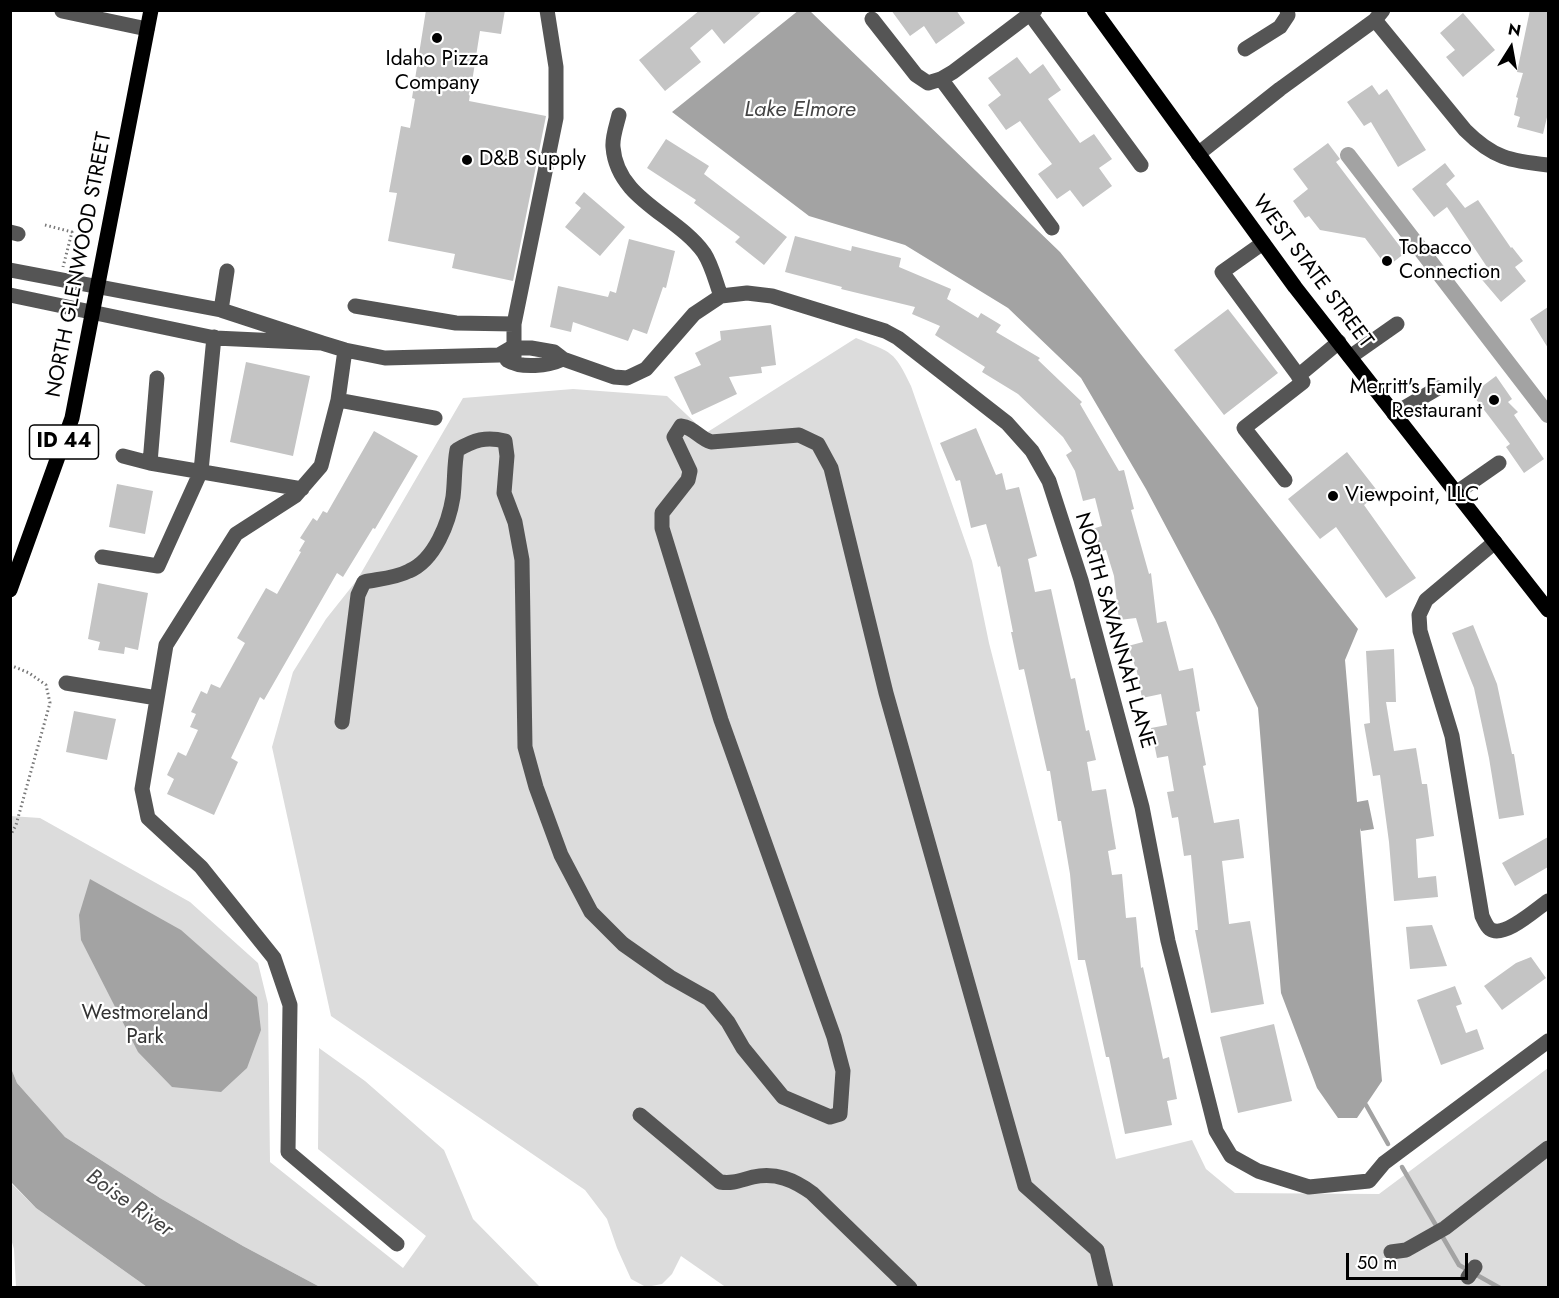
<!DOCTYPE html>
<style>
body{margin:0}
#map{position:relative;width:1559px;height:1298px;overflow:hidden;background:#fff;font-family:Jost,sans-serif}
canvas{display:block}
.frame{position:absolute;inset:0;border:12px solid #000;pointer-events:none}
.north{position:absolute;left:1481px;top:18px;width:60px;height:60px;-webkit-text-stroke:4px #fff;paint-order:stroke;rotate:11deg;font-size:16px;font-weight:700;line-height:24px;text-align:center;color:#000}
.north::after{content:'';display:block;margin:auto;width:21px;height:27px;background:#000;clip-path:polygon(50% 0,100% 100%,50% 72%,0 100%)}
.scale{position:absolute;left:1346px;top:1253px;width:122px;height:27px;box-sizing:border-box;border:3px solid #000;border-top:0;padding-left:8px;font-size:18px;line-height:21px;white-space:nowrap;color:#000;-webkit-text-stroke:4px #fff;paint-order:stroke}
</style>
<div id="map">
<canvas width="1559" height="1298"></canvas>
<div class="frame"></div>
<div class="north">N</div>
<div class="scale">50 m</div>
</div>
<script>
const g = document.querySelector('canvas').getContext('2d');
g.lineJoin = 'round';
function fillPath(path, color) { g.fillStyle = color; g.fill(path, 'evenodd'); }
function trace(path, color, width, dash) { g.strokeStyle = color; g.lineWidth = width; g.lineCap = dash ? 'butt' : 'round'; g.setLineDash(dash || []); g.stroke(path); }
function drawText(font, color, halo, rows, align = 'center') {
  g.font = font + ' Jost,sans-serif'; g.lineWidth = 4.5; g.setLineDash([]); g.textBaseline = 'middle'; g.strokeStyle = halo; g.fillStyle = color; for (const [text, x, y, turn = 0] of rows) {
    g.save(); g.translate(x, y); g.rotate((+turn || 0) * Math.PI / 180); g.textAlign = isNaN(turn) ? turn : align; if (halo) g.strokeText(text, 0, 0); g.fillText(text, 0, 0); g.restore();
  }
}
fillPath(new Path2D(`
 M856,338C892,353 894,350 911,386L972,561L989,643L1060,920L1116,1159L1192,1140L1206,1169L1235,1193L1379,1194L1548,1068V1287L727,1288L681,1256L672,1274L662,1284L646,1287L631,1279L617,1248L607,1219L585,1190L331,1016L272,747L293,672L326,619L357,580L463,398L573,389L667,396L706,433Z
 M10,816L40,818L190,902L258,963L268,1004L270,1162L403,1268L426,1236L318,1149L319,1048L365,1081L444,1150L473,1219L540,1287H320L243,1246L160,1198L65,1137L17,1083L11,1068Z
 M10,1182L36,1208L147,1287H16L14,1249L11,1239Z`), '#dcdcdc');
fillPath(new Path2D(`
 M799,10L810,11L1060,252L1358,629L1345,660L1357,802L1368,800L1374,829L1361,831L1360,828L1382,1081L1357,1118H1338L1317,1088L1281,993L1258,708L1215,619L1146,489L1081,378L1008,308L905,245L809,216L672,112Z
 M90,879L181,930L257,997L261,1030L247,1068L221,1092L172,1087L138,1052L81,940L79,915Z
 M11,1068L17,1083L65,1137L160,1198L243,1246L320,1287H147L36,1208L11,1182Z`), '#a3a3a3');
trace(new Path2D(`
 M1366,1105L1388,1144
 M1402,1167L1459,1265L1500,1288`), '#a3a3a3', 4.5);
trace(new Path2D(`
 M1348,155L1548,415`), '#a3a3a3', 16);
fillPath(new Path2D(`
 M426,10H505L501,34L480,31L469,101L546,116L513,281L452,268L455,254L388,241L397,193L389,192L401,126L410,128L415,99L412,98Z
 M700,10H763L724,44L712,29L690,48L701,62L665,91L639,60Z
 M891,10H956L965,23L936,44L924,26L910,36Z
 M1530,10H1548V113L1543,134L1517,127L1520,117L1514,115L1518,98L1516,97L1523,73L1517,72Z
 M1463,13L1495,50L1463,77L1446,57L1455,50L1440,33Z
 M1017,57L1030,74L1043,64L1061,90L1048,99L1080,143L1094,134L1112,159L1099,168L1112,186L1083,207L1070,190L1057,199L1038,174L1052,164L1039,147L1020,121L1006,130L988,105L1001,95L988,78Z
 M1372,85L1379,95L1387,89L1426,150L1398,167L1371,122L1364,126L1347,102Z
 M666,139L709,166L704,174L787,237L764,265L735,242L740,237L694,203L696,200L647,168Z
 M1328,143L1340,159L1336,162L1405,253L1387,267L1365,238L1320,230L1309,216L1305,218L1293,201L1308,189L1293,169Z
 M1445,163L1455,176L1446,184L1465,208L1478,200L1511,248L1512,247L1523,261L1515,267L1526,281L1501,302L1478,275L1487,267L1447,207L1434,217L1412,189Z
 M584,192L625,227L600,256L565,227L581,208L575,203Z
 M795,236L851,251L852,246L901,258L899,267L951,289L947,299L978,318L981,313L1001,325L996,332L1040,358L1038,360L1082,402L1080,404L1119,471L1124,470L1134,509L1131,510L1149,574L1151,573L1157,623L1166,621L1179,671L1193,668L1200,711L1196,712L1206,765L1203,766L1214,823L1239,819L1244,858L1222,861L1229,924L1250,921L1264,1004L1211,1013L1195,930H1198L1191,855L1184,856L1178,817L1172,818L1167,792L1174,791L1168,756L1157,758L1151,728L1167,725L1161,694L1142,698L1137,672L1128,646L1143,642L1136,618L1119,620L1114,576L1106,550L1099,552L1092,529L1102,526L1095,498L1083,501L1075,471L1066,455L1072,451L1063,437L1018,394L982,372L985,367L935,335L940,326L912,314L915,307L841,289L842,287L785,272Z
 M629,239L675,251L666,288L663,287L647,334L633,329L628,341L573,322L571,332L550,327L558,286L608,297L610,291L616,293Z
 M1548,307V348L1530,319Z
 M1228,309L1278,373L1224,415L1174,350Z
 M771,325L776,365L761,367L762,373L729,377L737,394L692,415L674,377L701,365L695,353L721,340L720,331Z
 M246,362L310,376L293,456L230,442Z
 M1496,376L1512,399L1508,402L1518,412L1514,415L1544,459L1524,473L1506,447L1510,444L1472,394Z
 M976,428L996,475L1002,473L1006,490L1019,487L1037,556L1028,559L1035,592L1051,589L1071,679L1075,678L1086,731L1089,730L1096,760L1087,762L1092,791L1106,789L1116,849L1108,851L1112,875L1122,874L1126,918L1136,917L1141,968L1143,967L1163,1059L1169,1057L1177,1099L1167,1101L1172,1125L1125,1134L1109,1057H1106L1085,960H1078L1070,874L1061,821H1058L1050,771H1047L1024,669L1019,670L1011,632H1013L1000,566L998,567L986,524L971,528L960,480L956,481L940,443Z
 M374,431L418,456L375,529L373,528L343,577L337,573L264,700L260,697L231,758L238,762L214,815L167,794L174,779L167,775L178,752L186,756L198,730L190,727L196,714L191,712L201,691L207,694L211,684L220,688L245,643L237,638L266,588L277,594L301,552L299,551L305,541L300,538L313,518L317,521L323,511L327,513Z
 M1347,452L1379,493L1364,505L1416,578L1386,598L1336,527L1320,539L1288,499Z
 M117,484L153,491L145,534L109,527Z
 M98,583L148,593L138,650L125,647L124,654L98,650L100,642L88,639Z
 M1473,625L1497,684L1512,754H1514L1524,815L1499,819L1489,758L1474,688L1452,633Z
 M1394,649L1396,702H1386L1394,751L1416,748L1422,784H1427L1434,836L1416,839L1418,878L1436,876L1438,897L1394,901L1389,842L1380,775L1373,776L1364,724L1370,723L1366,651Z
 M74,711L116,719L107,760L66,752Z
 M1548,837V867L1515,886L1502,863Z
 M1432,925L1447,966L1410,969L1406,927Z
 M1531,957L1546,978L1502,1010L1484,986L1516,963Z
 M1455,986L1462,1004L1456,1006L1466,1033L1477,1029L1484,1049L1441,1065L1417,1000Z
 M1274,1024L1292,1101L1238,1113L1220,1037Z`), '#c4c4c4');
trace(new Path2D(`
 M45,225L72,232L63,267
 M10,665L29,673L46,685L50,703L16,825L10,836`), '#777', 3, [1.5, 3]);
trace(new Path2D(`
 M62,11L147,29
 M1030,14L1141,165
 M872,19L916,75L928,83L941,79L953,72L1035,10
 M1375,20L1465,130C1493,158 1510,161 1548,165
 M1245,49L1280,27L1288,15L1287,10
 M941,79L1052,228
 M619,115C617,124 612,137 613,147C617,200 677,215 704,253C712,265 716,283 721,296
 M1198,154L1280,89L1375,20L1383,10
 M10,232L18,234
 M1263,243L1222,272L1303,382L1244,428L1285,480
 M10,270L221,310L322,343L215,338L10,295
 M355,306L456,323L514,324
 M221,310L227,271
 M322,343L345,350L385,358L499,355L511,348H531L554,352L563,359L614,377L627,378L646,369L694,314L721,296L747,293L772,296L885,331L898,338L1007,423L1032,451L1049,481L1081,580L1142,807L1168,941L1216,1131L1231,1156L1258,1171L1309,1187L1369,1181L1384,1163L1548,1041
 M345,350L338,400L321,466L295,496L236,534L166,645L142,789L148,818L201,867L274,958L290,1005L288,1152L397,1244
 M1350,357L1397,324
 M507,360C522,369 548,366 563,359
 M514,363V324L556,118V67L547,10
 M1298,376L1339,342
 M338,400L435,418
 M1394,414L1438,388
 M123,456L150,463L302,489
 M150,463L157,378
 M1456,493L1499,463
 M1495,542L1426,600L1419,615L1420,631L1452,736L1482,916C1484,920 1486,926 1490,929C1504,939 1536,909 1548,901
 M102,557L158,566L201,471L214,337
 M66,683L157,698
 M342,722L358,595L364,582C378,579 396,578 409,571C435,560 449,522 453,497C455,481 454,466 457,450C474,440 486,436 505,441L507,456L504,493L515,522L522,560L525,747L536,787L561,855L591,912L623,944L670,977L709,999L728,1022L743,1048L783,1097L830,1117L840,1114L843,1071L834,1037L721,720L662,528V513L688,480L690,471L674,437L681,426C693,427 699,438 711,442L799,435L818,444L831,468L886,693L1025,1186L1097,1250L1106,1288
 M640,1115L720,1182C733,1184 741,1180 753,1177C776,1172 794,1180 812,1193L910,1288
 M1391,1252L1406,1250L1445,1228L1548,1148
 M1468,1277L1475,1267`), '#555', 15);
trace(new Path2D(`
 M1094,10L1295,287L1548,610
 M10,590L72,418L151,10`), '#000', 15);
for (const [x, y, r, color] of [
 [437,38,6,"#000"],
 [467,160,6,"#000"],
 [1387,261,6,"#000"],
 [1494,400,6,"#000"],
 [1333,496,6,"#000"]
]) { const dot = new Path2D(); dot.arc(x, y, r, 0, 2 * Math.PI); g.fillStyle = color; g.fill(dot); trace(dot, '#fff', 2); }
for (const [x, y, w] of [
 [64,442,69]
]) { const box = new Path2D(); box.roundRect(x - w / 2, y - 17, w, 34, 4.5); g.fillStyle = '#fff'; g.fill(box); trace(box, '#000', 1.5); }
drawText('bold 20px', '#000', null, [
 ["ID 44",64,442]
]);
drawText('21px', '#000', '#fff', [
 ["Idaho Pizza",437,60,"center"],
 ["Company",437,84,"center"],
 ["D&B Supply",479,160],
 ["Tobacco",1399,249],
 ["Connection",1399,273],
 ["Merritt's Family",1482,388,"right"],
 ["Restaurant",1482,412,"right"],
 ["Viewpoint, LLC",1345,496]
], 'left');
drawText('21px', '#000', '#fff', [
 ["NORTH GLENWOOD STREET",80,265,-79],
 ["WEST STATE STREET",1312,272,53],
 ["NORTH SAVANNAH LANE",1114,631,74]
]);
drawText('21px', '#333', '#fff', [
 ["Westmoreland",145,1014],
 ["Park",145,1038]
]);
drawText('italic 22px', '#444', '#fff', [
 ["Lake Elmore",800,111],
 ["Boise River",129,1204,35]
]);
</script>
